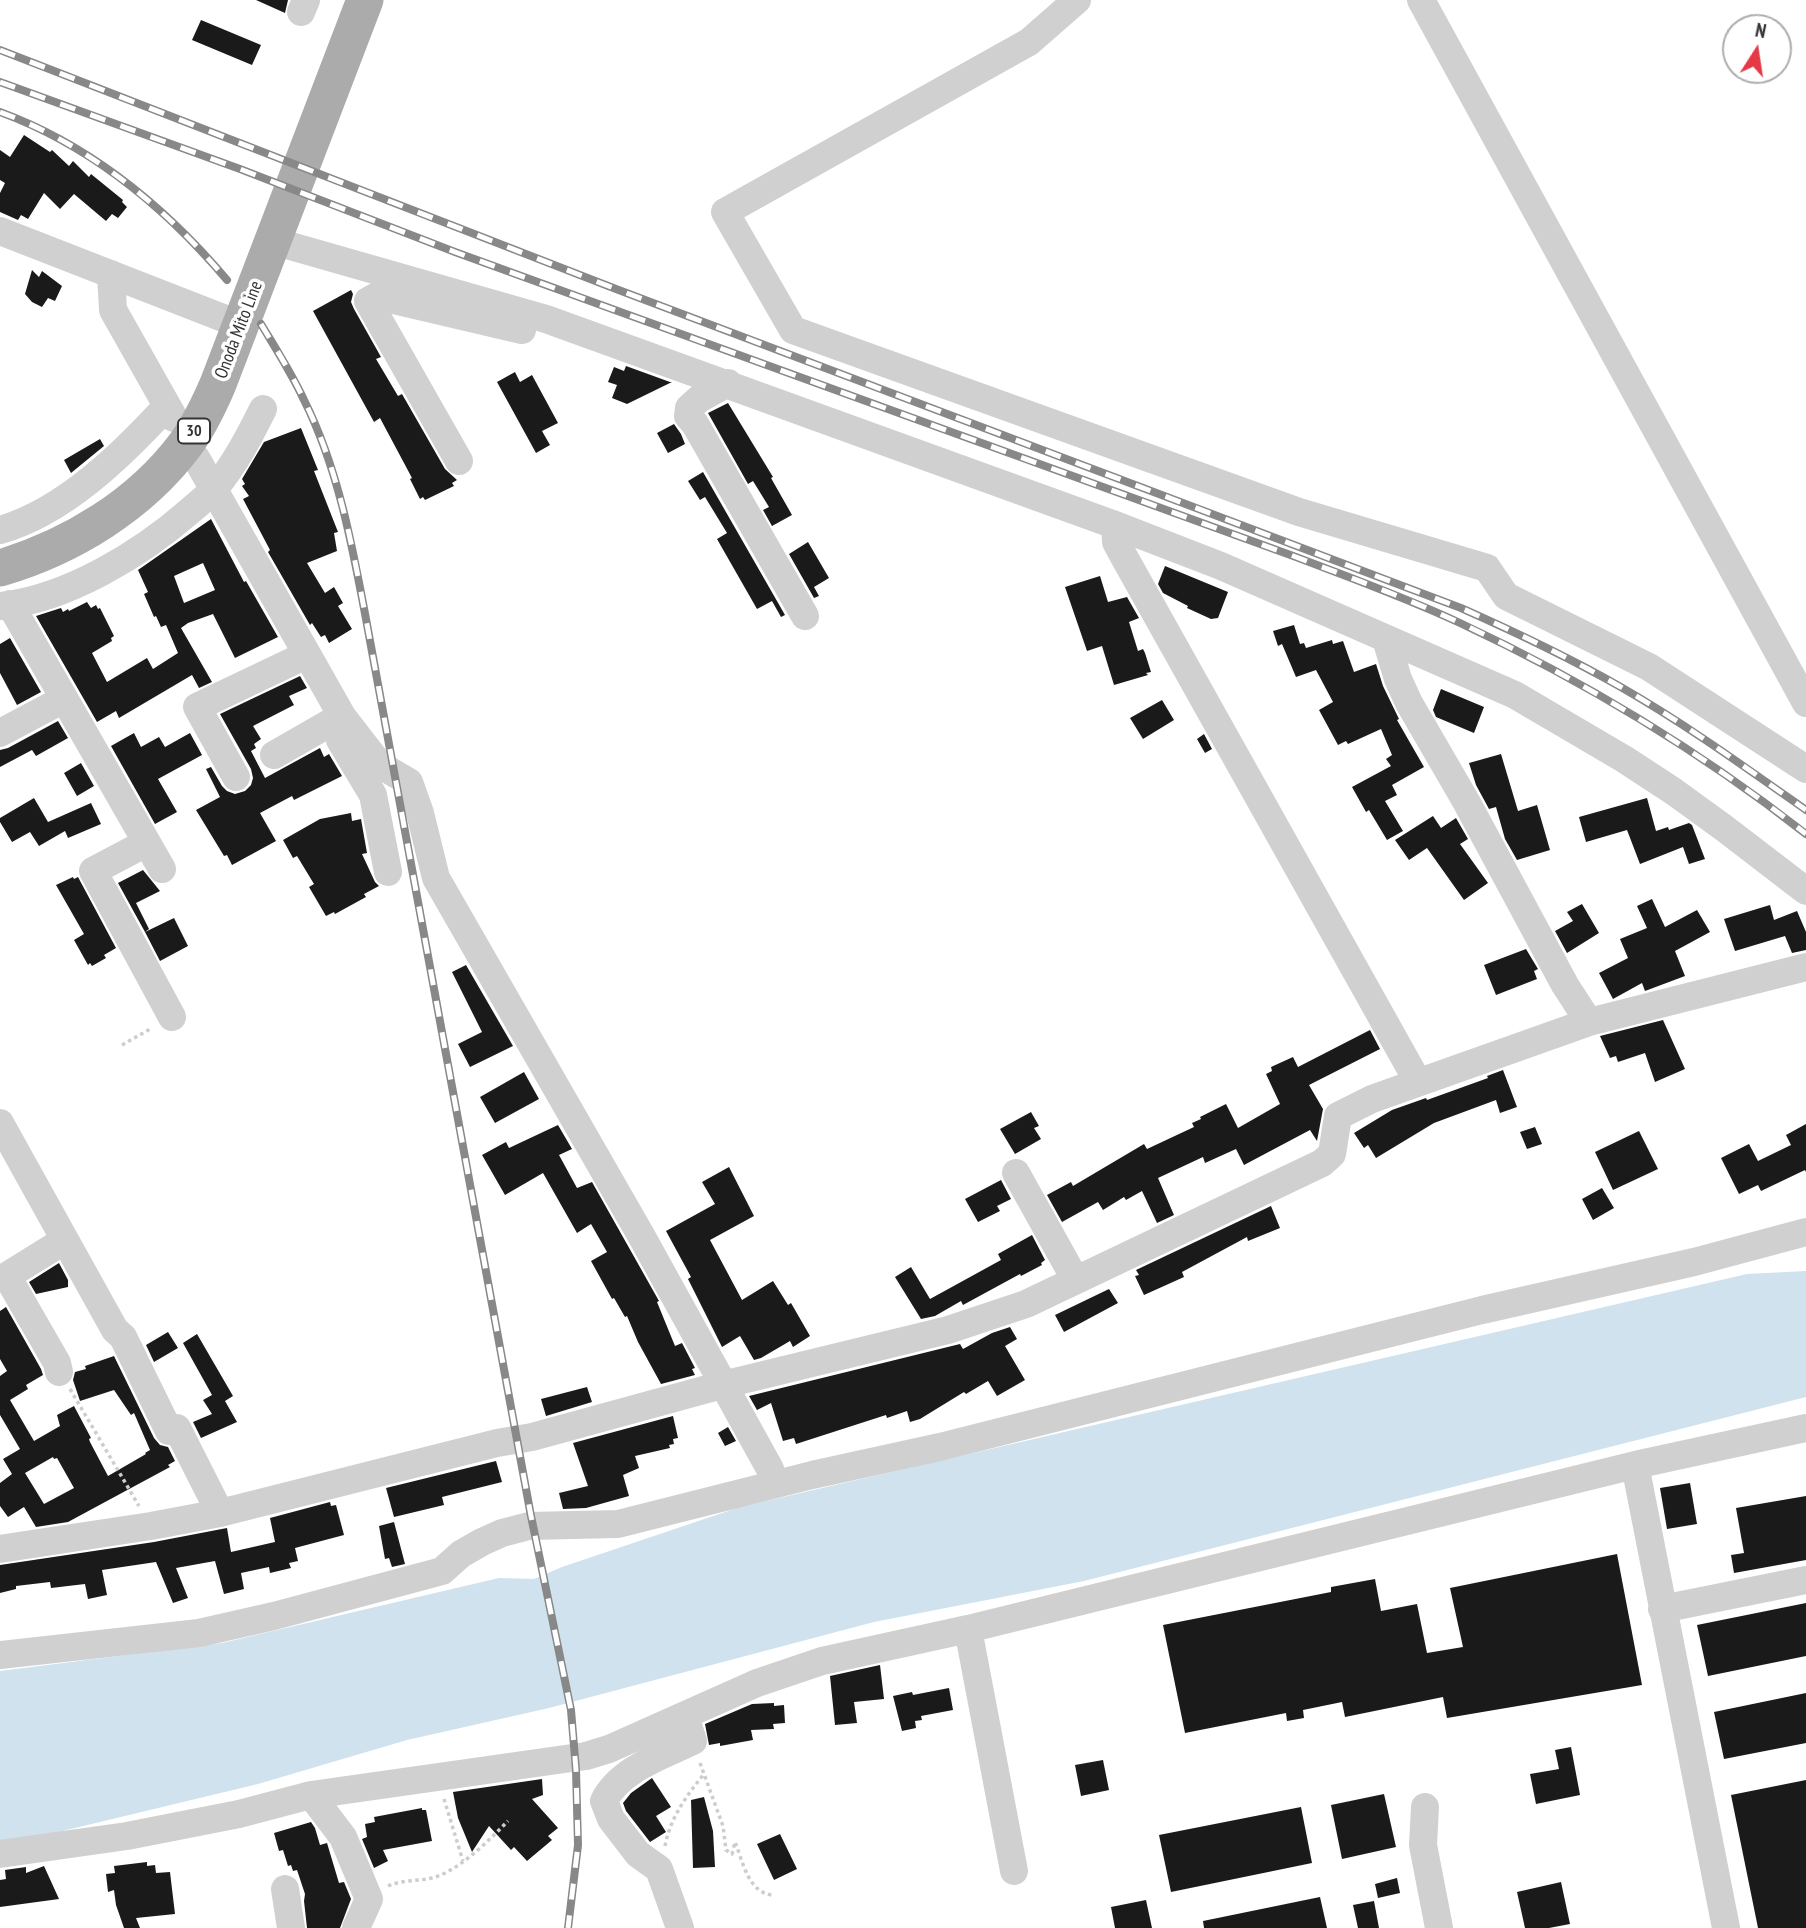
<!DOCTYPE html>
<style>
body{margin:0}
#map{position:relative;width:1806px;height:1928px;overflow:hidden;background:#fff;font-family:"PT Sans Narrow",sans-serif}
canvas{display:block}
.north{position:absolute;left:1722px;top:14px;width:70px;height:70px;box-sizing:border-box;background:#fff;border:2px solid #adadad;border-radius:50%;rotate:12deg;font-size:19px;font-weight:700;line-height:28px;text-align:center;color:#333}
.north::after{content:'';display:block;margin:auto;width:24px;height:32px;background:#e63946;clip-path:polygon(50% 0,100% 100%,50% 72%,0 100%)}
</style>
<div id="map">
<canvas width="1806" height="1928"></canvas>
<div class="north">N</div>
</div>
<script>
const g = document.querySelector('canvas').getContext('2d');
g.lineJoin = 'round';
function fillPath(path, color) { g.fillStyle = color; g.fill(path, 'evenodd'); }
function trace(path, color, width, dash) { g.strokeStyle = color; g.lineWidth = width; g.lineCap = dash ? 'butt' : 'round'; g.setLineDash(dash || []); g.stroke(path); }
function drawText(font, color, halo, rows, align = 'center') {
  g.font = font + ' "PT Sans Narrow",sans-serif'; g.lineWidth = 7; g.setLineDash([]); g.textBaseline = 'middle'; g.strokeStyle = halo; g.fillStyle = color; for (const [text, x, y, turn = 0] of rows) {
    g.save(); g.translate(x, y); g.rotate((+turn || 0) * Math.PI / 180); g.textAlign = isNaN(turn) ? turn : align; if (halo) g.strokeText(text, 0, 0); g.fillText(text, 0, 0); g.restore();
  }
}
fillPath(new Path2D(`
 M1806,1271V1397L1084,1581L874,1622L549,1708L407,1740L258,1784L0,1846V1671L222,1643L499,1578L534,1579L562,1567L740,1507L1747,1274Z`), '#cfe2ee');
fillPath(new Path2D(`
 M256,0H288L285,13Z
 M201,20L261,45L252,65L192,40Z
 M24,135L50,152L52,150L69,166L73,161L89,177L91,174L123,200L122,202L127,207L118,218L112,214L106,221L74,194L60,209L44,193L28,219L21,215L18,220L0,212V193L5,183L0,180V150L10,157Z
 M32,270L39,277L42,271L62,286L55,301L48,298L42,307L32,302L25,294Z
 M351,290L353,294L351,302L354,309L381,357L376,359L398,396L402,394L445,469L457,480L452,483L454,486L425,500L423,497L420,499L410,479L412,478L380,418L374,422L313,311Z
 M626,366L670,382H672L627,404L612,398L617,385L608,382L614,367L624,371Z
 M515,372L520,382L532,375L558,423L542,431L550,445L536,453L497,382Z
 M728,403L773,477L771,478L792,515L772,526L763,510L769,507L753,481L748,484L708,413Z
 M674,424L681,434L685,444L668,453L657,433Z
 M301,428L318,470L314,471L338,532L334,533L337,551L307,563L325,593L334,587L343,603L338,606L352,629L329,643L325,635L321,637L312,623L310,625L268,552L270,550L243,499L249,496L242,486L245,484L242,479L264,442Z
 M100,439L104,446L71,473L64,460Z
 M703,472L785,615L781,617L772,601L757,609L717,539L727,533L705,497L700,500L688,481Z
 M211,519L244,582L246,581L278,637L235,658L213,614L188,623L181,628L212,682L199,688L192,675L119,718L116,711L97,722L36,616L61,608L63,612L68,609L69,611L87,602L91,608L96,605L98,609L100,608L114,636L111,638L112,641L92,653L107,682L147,658L153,669L178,653L166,625L161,627L156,616L154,617L144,594L148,592L138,570ZM203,563L215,590L184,603L174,576Z
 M808,542L829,578L814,587L819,596L814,598L789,554Z
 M1165,566L1228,592L1218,618L1211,619L1187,608L1188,606L1163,593L1158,584Z
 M1100,576L1108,602L1127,597L1139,618L1129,622L1138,651L1143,649L1145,653L1151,672L1146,673L1148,675L1114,685L1102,646L1087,651L1065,587Z
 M1294,625L1300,644L1304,643L1306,648L1332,640L1333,644L1343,641L1354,672L1376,664L1383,686L1399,719L1397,720L1424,767L1392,785L1397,795L1385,801L1403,831L1387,840L1369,810L1366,812L1352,787L1391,766L1386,759L1392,755L1381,729L1348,744L1346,741L1338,745L1319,710L1333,702L1316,670L1296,677L1282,644L1278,646L1273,631Z
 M10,638L41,692L17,705L0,673V644Z
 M300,676L307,688L289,696L294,705L253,726L261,739L254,744L256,748L251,751L265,778L320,748L324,757L329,754L342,776L294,800L292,796L260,813L276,841L232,865L227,855L224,856L196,810L220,797L206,769L211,767L222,786L227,791L235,794L245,791L251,785L253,778L251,769L220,714Z
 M1441,689L1484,707L1474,733L1436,717L1433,710Z
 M1162,700L1174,720L1143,739L1130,718Z
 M58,721L68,738L36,756L32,750L0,767V750L8,748Z
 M134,733L141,747L159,737L165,747L190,733L202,755L158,779L177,812L155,824L111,746Z
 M1204,734L1212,749L1205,753L1197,739Z
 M1501,754L1518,811L1537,805L1550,850L1517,860L1505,839L1496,807L1489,809L1476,785L1469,763Z
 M81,763L94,786L77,796L64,773Z
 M34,798L48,822L91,803L101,824L68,838L65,831L39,846L30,832L12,842L0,822V818Z
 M1647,798L1656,831L1668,827L1669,830L1689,823L1692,825L1705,859L1689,864L1683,847L1640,864L1627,830L1586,842L1579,817Z
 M351,813L352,821L361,819L367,853L362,854L375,882L379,886L364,894L366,897L335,914L334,912L326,916L309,887L314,884L297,856L293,858L283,840L320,819Z
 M1433,816L1441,828L1456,818L1468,839L1460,844L1488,883L1464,900L1427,848L1409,860L1395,840Z
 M143,870L160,891L136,903L149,929L145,932L118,883Z
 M73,877L74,879L78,877L116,948L104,955L106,958L92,966L90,963L88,965L74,940L84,934L56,885Z
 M1652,899L1665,927L1697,910L1710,932L1675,951L1685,976L1645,991L1642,983L1613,999L1599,973L1628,958L1620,939L1647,928L1637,906Z
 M1582,904L1599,933L1567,953L1555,931L1573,921L1567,912Z
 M1770,905L1774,920L1797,911L1806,932V950L1792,953L1785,936L1735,951L1724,919Z
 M174,918L188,946L160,961L145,932Z
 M1526,949L1538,969L1534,971L1537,979L1496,995L1484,965Z
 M466,965L513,1046L470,1067L458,1044L482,1032L452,972Z
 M1663,1020L1685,1069L1655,1082L1645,1053L1618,1062L1616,1056L1610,1058L1600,1036Z
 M1370,1030L1380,1049L1309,1085L1323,1109L1317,1141L1310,1130L1244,1165L1236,1149L1205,1163L1203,1157L1158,1178L1174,1215L1157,1223L1142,1191L1126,1200L1124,1197L1103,1210L1098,1202L1062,1222L1047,1195L1071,1182L1073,1186L1144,1144L1147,1149L1194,1127L1192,1123L1201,1119L1200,1117L1226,1104L1238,1128L1280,1104L1266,1074L1272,1071L1271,1067L1293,1057L1298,1067Z
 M1503,1070L1517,1107L1500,1113L1496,1100L1434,1123L1376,1158L1368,1145L1364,1148L1354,1133L1392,1110L1426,1098L1427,1100L1488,1078L1487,1076Z
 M524,1072L539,1099L495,1123L480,1097Z
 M1031,1112L1039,1126L1034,1128L1041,1139L1015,1154L1000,1129Z
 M1806,1124V1172L1805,1170L1761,1191L1758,1185L1739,1194L1721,1158L1749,1144L1758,1161L1791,1145L1786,1135Z
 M558,1125L572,1149L559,1155L577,1188L592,1182L659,1301L657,1302L675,1346L682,1343L695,1368L692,1369L695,1375L661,1384L638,1342L627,1316L625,1317L614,1298L612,1299L591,1261L607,1252L591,1224L577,1233L543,1173L505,1195L482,1155L506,1142L509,1148Z
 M1535,1127L1542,1144L1527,1149L1520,1132Z
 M1639,1131L1658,1169L1613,1190L1595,1152Z
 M729,1167L754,1216L710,1240L742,1300L773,1281L788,1305L791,1303L810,1336L793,1347L790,1341L761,1358L754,1360L740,1336L722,1347L688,1279L691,1277L666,1231L715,1204L702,1182Z
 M1001,1180L1011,1199L997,1206L1000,1211L978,1222L965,1199Z
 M1602,1188L1614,1208L1593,1220L1582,1199Z
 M1271,1206L1280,1228L1248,1241L1247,1237L1182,1272L1184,1277L1144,1295L1135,1276L1139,1275L1136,1270Z
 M1032,1235L1045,1260L1041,1263L1042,1265L1021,1276L1020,1274L963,1305L961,1301L935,1316L921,1319L895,1277L911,1267L930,1299L1001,1260L998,1254Z
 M59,1263L68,1280V1287L36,1294L29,1282Z
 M1109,1289L1118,1303L1064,1332L1055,1315Z
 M6,1307L41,1369L43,1375L26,1385L28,1389L10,1400L34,1441L60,1426L57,1415L74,1406L91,1438L89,1439L90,1442L108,1476L146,1454L145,1453L150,1450L134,1413L131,1415L114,1390L80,1401L73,1380L75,1372L86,1369L85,1366L114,1356L154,1438L160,1445L168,1447L175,1461L168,1465L170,1467L68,1522L36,1527L24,1507L8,1517L0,1506V1483L12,1474L3,1459L20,1449L0,1415V1376L7,1371L0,1359V1311ZM53,1457L54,1459L57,1458L74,1488L44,1504L25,1473Z
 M1010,1327L1017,1339L1005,1346L1025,1380L997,1396L988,1381L966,1394L964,1392L920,1419L910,1422L907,1411L887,1418L886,1415L796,1444L794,1438L783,1441L771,1403L757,1410L749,1396L960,1344L963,1349L992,1333Z
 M168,1332L178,1348L154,1362L146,1345Z
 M197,1334L233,1396L225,1401L237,1422L201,1438L193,1422L212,1414L203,1400L212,1395L183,1343Z
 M587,1387L592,1402L546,1416L541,1399Z
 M673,1416L678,1438L673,1439L674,1444L669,1445L670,1448L635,1456L639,1468L623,1475L629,1496L586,1508L563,1509L559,1493L588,1486L573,1443Z
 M728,1427L736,1441L725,1446L718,1433Z
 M496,1461L502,1482L442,1497L444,1505L394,1517L386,1488Z
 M1690,1483L1697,1524L1667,1529L1660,1488Z
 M1806,1496V1560L1734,1573L1731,1555L1744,1553L1736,1508Z
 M330,1502L331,1506L336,1505L344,1535L295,1548L298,1561L289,1563L291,1568L270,1573L269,1567L241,1573L244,1589L224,1594L215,1561L176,1568L188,1598L173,1603L156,1562L102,1570L107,1595L88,1599L85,1584L51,1588L50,1582L16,1586V1589L0,1593V1565L154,1542L227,1528L231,1552L275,1542L270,1518Z
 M394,1522L405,1564L392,1567L389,1558L385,1559L379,1526Z
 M1617,1554L1642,1685L1447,1718L1443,1697L1345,1717L1342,1702L1303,1710L1304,1718L1287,1721L1286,1713L1185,1733L1163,1625L1331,1592V1587L1375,1579L1381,1611L1417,1604L1427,1653L1463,1647L1450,1588Z
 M1806,1603V1656L1708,1676L1697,1625Z
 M880,1665L884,1699L854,1702L857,1723L835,1725L830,1676Z
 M949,1688L953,1710L921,1716L922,1720L915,1721L916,1728L902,1731L893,1696L912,1692L913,1695Z
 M1806,1693V1743L1724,1759L1714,1712Z
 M774,1703V1706L784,1705L785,1723L773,1724L774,1729L751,1730L753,1740L720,1746V1743L709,1745L705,1724L752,1704Z
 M1571,1747L1580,1795L1536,1804L1530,1774L1559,1769L1555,1750Z
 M1103,1760L1109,1790L1081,1796L1075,1765Z
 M652,1778L671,1807L656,1816L666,1832L650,1842L626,1811L623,1803L631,1793Z
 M542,1779L543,1795L532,1799L558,1828L548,1836L552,1840L527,1861L514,1847L511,1850L489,1826L472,1852L458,1818L453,1792Z
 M1806,1780V1928H1758L1731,1795Z
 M1384,1794L1396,1847L1342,1859L1331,1805Z
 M704,1797L713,1831L715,1867L693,1868L691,1800Z
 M1301,1807L1312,1863L1171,1892L1159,1835Z
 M422,1808V1810H426L432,1841L383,1850L388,1861L374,1868L362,1839L367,1837L365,1824L375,1822L374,1817Z
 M311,1822L315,1828L320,1845L327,1843L339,1883L344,1882L351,1899L340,1928H307L304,1901L305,1894L297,1870L293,1871L291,1865L288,1866L283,1850L279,1851L274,1833Z
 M780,1834L797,1869L774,1880L757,1844Z
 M147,1862V1866L155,1865L156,1873L170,1872L175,1914L136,1918L140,1928H124L116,1905L114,1890L108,1892L106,1874L115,1873L114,1866Z
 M44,1866L59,1899L0,1907V1880L6,1879L5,1870L26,1867V1873Z
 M1397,1878L1400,1893L1378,1898L1375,1884Z
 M1561,1882L1570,1924L1549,1928H1525L1517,1892Z
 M1320,1897L1327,1928H1204L1203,1921Z
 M1146,1900L1152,1928H1115L1111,1907Z
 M1374,1901L1379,1928H1358L1353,1905Z`), '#1a1a1a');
trace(new Path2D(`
 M122,1045L152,1028
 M70,1389L139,1506
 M700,1763L723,1826L726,1850L732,1854L735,1842C743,1862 748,1892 772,1895
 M444,1799L463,1861
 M665,1846C670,1818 687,1795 704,1774
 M388,1886C405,1878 425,1883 443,1874C468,1862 489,1840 508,1821`), '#cdcdcd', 3.5, [3.5, 3.5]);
trace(new Path2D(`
 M1077,0L1029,42L725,212L793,330L1299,512L1487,568L1506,596L1649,667L1806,769
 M1421,0L1806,703
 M301,12L306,0
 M0,231L241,325
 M273,241L546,319L1115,525L1221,566L1515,695L1624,759L1673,791L1724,828L1806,891
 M111,274L113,310L174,418
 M728,383L699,399L689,408L688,416L695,424L805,616
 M196,458L342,716L380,765L409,782L420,813L436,878L642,1237L770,1469
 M459,461L368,301L377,296L522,330
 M1115,525L1116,542L1123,555L1418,1082
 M0,530C64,512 123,454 167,406
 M10,604L162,869
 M0,606C67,599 141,554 191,510C199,503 208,496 215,488C235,464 249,437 263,409
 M1386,639L1398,679L1409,703L1467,803L1565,985L1589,1022
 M0,733L64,699
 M343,735L340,740L373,795L388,872
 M274,755L342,716
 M236,777L197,707L306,655
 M146,843L93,871L172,1017
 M0,1123L115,1330L123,1337L169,1431L177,1428L220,1513
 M1016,1173L1075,1279
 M59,1372L57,1363L7,1276L65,1240
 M1635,1465L1726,1928
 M0,1549L151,1526L220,1513L497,1443L532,1437L722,1385L948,1330L1026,1304L1322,1163L1332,1154L1338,1116L1372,1099L1589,1022L1806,967
 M1662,1609L1806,1580
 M968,1629L1014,1871
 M0,1655L199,1633L274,1616L442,1571L461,1554L482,1542L502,1533L529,1526L618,1524L812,1475L940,1447L1482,1310L1694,1262L1806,1232
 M311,1795L343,1837L369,1899L356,1928
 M1425,1807L1423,1845L1439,1928
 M0,1854L127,1836L239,1814L311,1795L586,1756L609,1749L757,1683L822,1661L968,1629L1635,1465L1806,1428
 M285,1889L291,1928
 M680,1928L659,1869L638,1854L611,1819L604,1801C620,1769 662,1756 693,1741L685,1716`), '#d0d0d0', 28);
trace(new Path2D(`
 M0,568C71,547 140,505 185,445C199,426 209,405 218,384L365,0`), '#ababab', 37);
const rail = new Path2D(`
 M0,50L616,289L1461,608C1515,632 1568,657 1619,686C1684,723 1745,767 1806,810
 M0,82L240,169L455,252L1296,557C1351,578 1407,598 1460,623C1582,680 1700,751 1806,834
 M0,112C90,145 166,208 227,280
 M261,324C276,349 292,374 304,400C338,468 352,544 366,619L531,1516L571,1710L576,1770L578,1845L568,1928`);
trace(rail, '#888', 8);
trace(rail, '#fff', 5, [16]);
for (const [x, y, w] of [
 [194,431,32]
]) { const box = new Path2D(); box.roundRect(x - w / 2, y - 12.5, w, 25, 5); g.fillStyle = '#fff'; g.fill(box); trace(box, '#333', 2); }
drawText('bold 16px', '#333', null, [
 ["30",194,431]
]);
drawText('18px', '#333', '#fff', [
 ["Onoda Mito Line",239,330,-69]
]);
</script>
